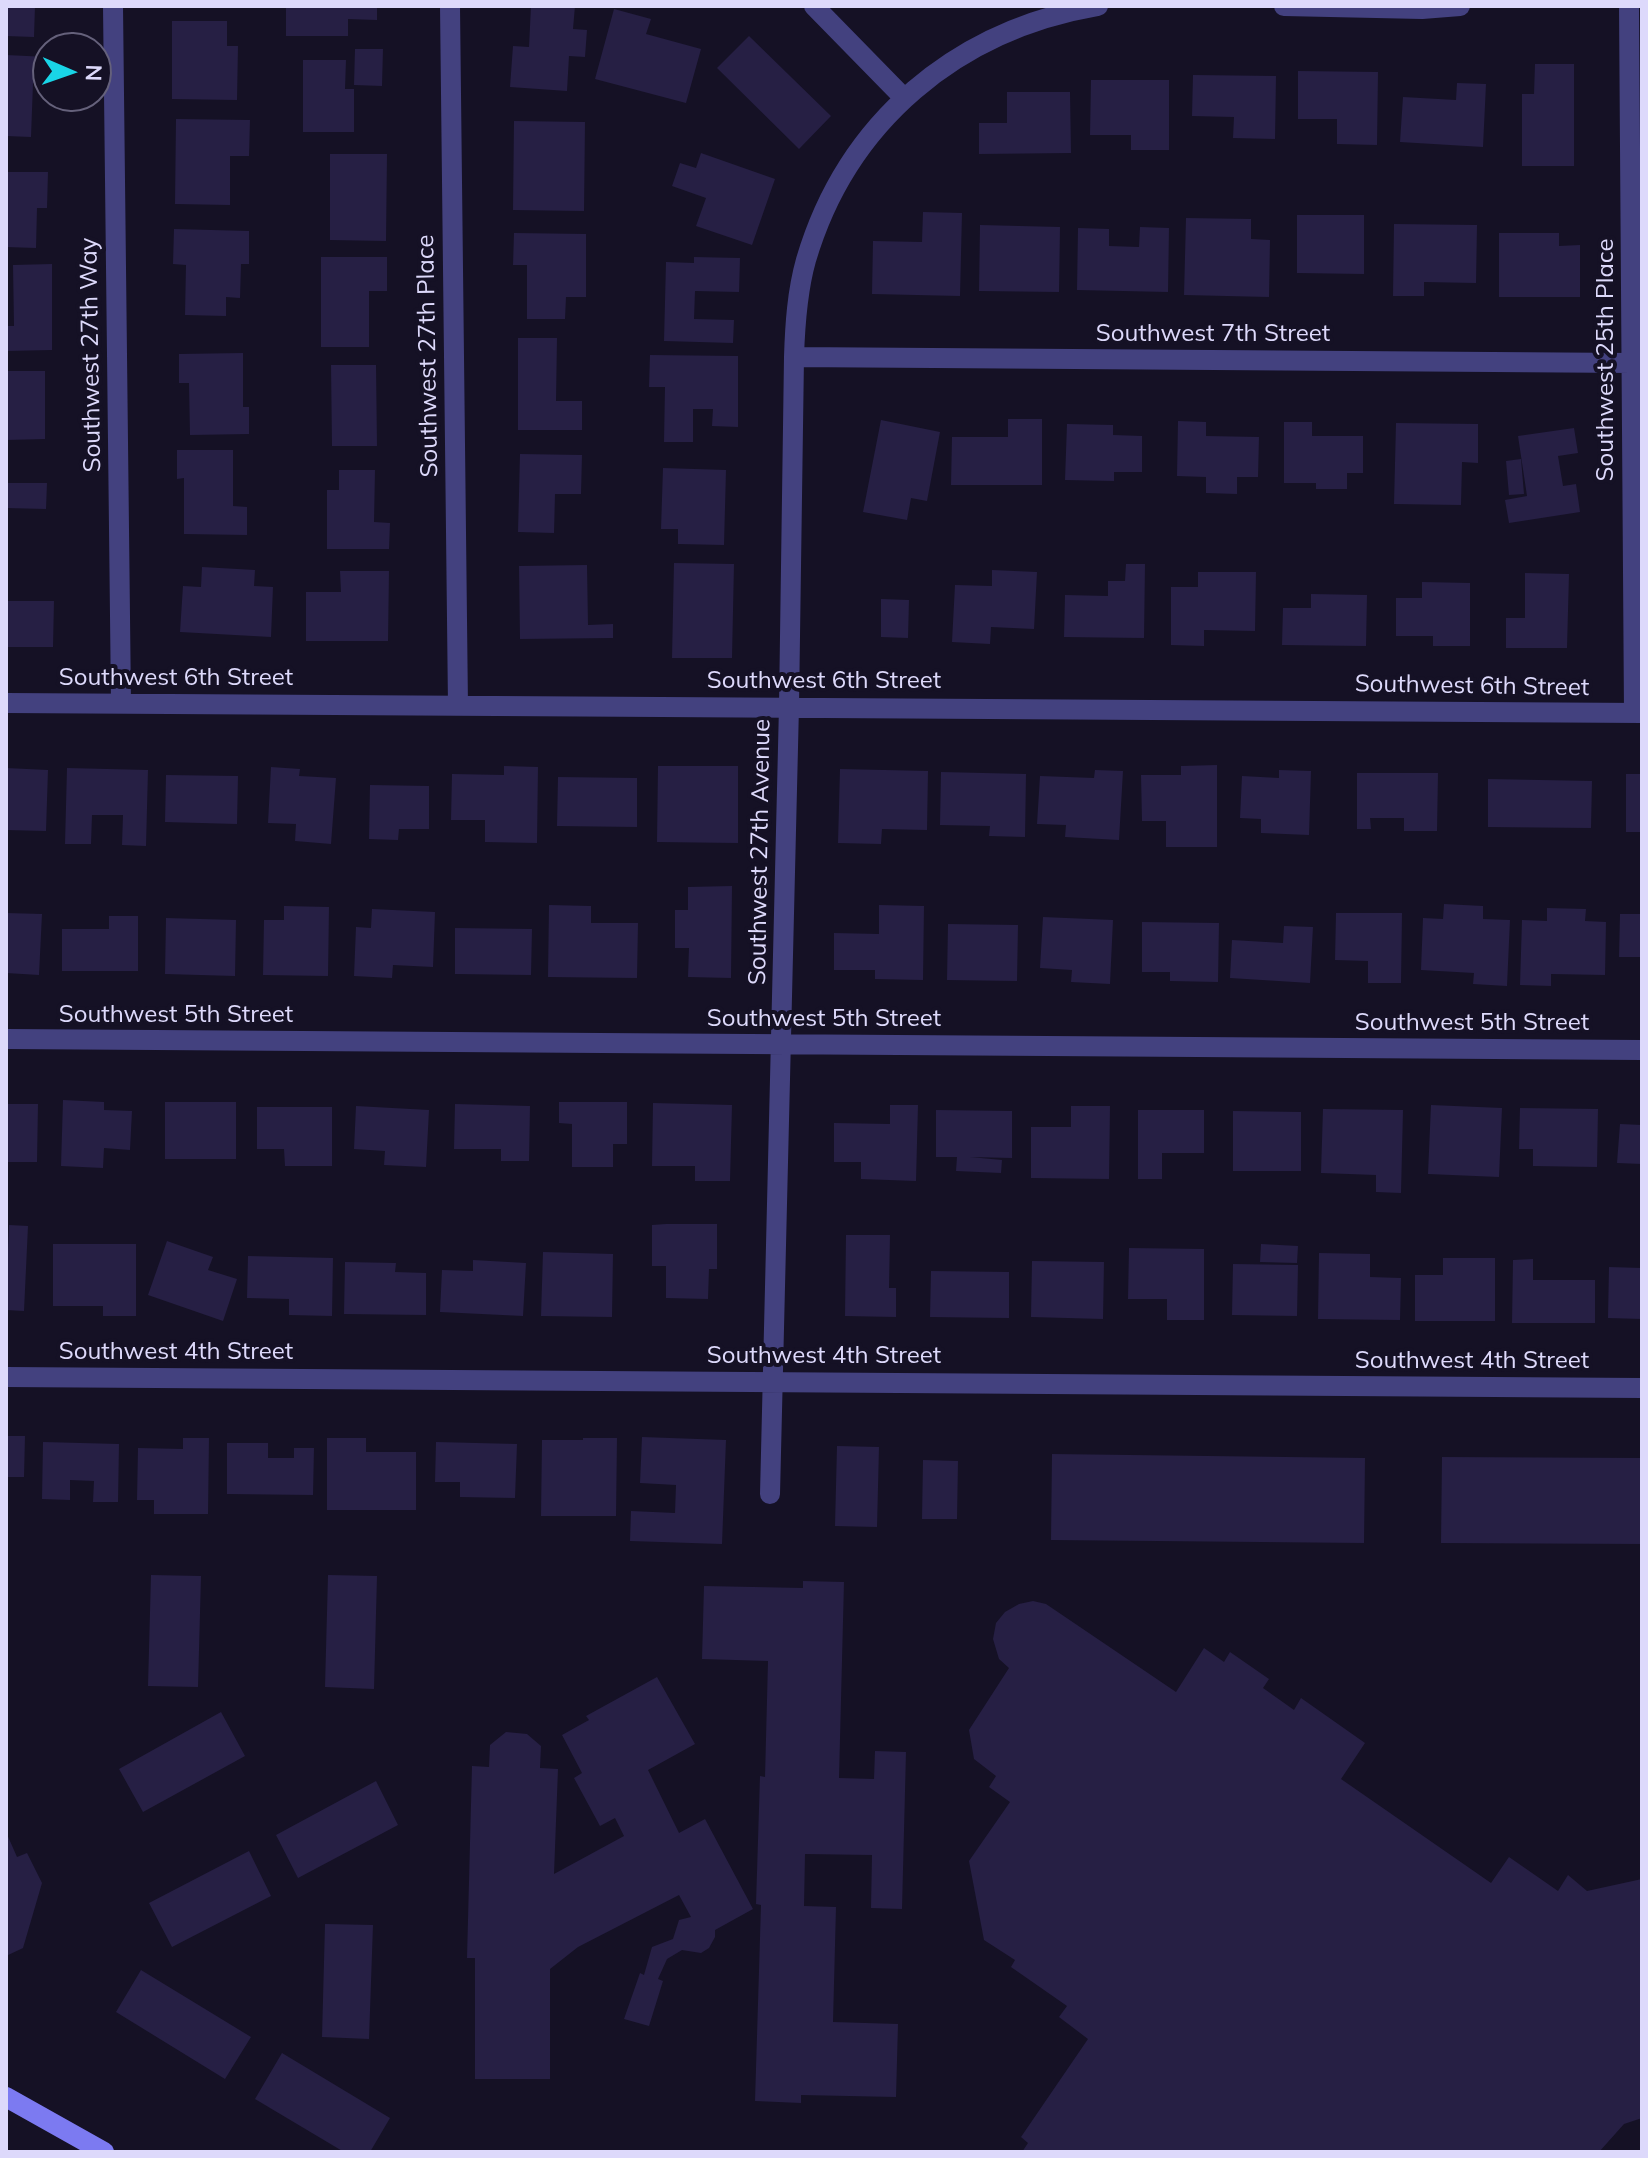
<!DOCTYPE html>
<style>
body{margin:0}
#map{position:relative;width:1648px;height:2158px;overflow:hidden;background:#151125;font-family:Mulish,sans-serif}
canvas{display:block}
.frame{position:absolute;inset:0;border:8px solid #ddd9fb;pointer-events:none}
.north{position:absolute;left:32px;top:32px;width:80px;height:80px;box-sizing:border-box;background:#151125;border:2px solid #65617b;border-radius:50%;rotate:92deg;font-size:22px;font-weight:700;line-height:32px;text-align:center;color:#ddd9fb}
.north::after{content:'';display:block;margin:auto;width:28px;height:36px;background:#19d5e7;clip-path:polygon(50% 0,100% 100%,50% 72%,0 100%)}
</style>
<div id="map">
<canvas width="1648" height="2158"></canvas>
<div class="frame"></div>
<div class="north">N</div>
</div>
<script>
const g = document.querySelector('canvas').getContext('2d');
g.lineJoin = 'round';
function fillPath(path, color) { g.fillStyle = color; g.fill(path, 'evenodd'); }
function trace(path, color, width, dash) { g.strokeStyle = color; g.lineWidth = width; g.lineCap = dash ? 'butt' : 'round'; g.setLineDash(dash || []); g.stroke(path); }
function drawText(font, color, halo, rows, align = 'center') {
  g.font = font + ' Mulish,sans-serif'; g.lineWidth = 8; g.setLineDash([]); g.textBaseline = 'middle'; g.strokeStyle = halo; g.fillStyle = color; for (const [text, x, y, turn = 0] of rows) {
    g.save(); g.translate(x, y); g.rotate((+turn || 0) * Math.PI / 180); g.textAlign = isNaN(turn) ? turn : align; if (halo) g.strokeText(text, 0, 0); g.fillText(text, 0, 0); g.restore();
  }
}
fillPath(new Path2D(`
 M6,6H35L34,37L6,36Z
 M286,6H377V20L348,19V36H286Z
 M531,6H575L573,29L587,30L585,57L569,56L567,91L510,87L513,46L529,47Z
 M614,9L651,19L646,34L701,49L686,103L595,79Z
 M172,21H227V46H238L237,100L172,99Z
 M749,36L831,116L799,149L717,68Z
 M355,49H383L382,86L354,85Z
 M6,55L48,57L47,83H33L31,137L6,136Z
 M303,60H346L345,89H354V132H303Z
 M1535,64H1574V166H1522V94H1534Z
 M1298,71L1378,72L1377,145L1337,144V119H1298Z
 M1193,75L1276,76L1275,139L1233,138L1234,117L1192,116Z
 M1091,80H1169V150H1131V135H1090Z
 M1457,83L1486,84L1483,147L1400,142L1403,97L1456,100Z
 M1007,92H1070L1071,153L979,154V123H1007Z
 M176,119L250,120L249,156H230V205L175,204Z
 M514,121L585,122L584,211L513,210Z
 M701,153L775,179L752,245L696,226L706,198L672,186L680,163L696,168Z
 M330,154H387L386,241L330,240Z
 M6,172H48L47,208H37L36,248L6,247Z
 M923,212L962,213L960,296L872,294L873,241L922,242Z
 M1297,215H1364V274L1297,273Z
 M1186,218L1251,219V239L1270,240L1269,297L1184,295Z
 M1394,224L1477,225L1476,283L1424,282V296H1393Z
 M980,225L1060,227L1059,292L979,291Z
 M1140,227L1169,228L1168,292L1077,290L1078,228L1109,229V246L1139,247Z
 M174,229L249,231V264H241L240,298L226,297V316L185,315L186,265L173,264Z
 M514,233L586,234V297H566L565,319H527V265H513Z
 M1499,233H1559V246L1580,245V297H1499Z
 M321,257H387V291H369V347H321Z
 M694,257L740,258L739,292L695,291L694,319L734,320L733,343L664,341L666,262L694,263Z
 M52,264V350L6,351V326H14L13,265Z
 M518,338H557L556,401H582V430H518Z
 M243,353V407H249V434L190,435L189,383H179V354Z
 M650,355L738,356V427L712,426L713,409H693V442H664L665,387H649Z
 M331,365H376L377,446H332Z
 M6,371H45V439L6,440Z
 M1008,419H1042V485H951L952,437H1008Z
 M881,420L940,432L927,501L911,498L907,520L863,512Z
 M1178,421L1206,422V436L1259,437L1258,477H1237V494L1206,493V477L1177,476Z
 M1284,422H1312V436H1363V473H1347V489H1316V483H1284Z
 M1396,423L1478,424V463L1462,462L1461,505L1394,504Z
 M1067,424L1113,425V435L1142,436V472H1114V481L1065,480Z
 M1574,428L1578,453L1558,456L1563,486L1576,484L1580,512L1509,523L1505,500L1527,496L1518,436Z
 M177,450H233V506L247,507V535L184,534V478L177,479Z
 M520,454L582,455L581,494H555L554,533L518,532Z
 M1521,459L1524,494L1509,495L1506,461Z
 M663,468L726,470L724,545L678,544V529H661Z
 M339,470H375L374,522L390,523L389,549H327V490H339Z
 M6,483H47L46,509L6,508Z
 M674,563L734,564L732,658H672Z
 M1126,564H1145L1144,638L1064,637L1065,595L1108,596V581H1125Z
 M587,565L588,625L613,624V638L520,639L519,566Z
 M202,567L255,570L254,586L273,587L271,637L180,632L183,586L201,587Z
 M992,570L1037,572L1034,629L991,627L990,644L952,642L955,585L992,586Z
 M340,571H389L388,641H306V592H341Z
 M1198,572H1256L1255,631L1204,630V646L1171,645V587H1198Z
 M1525,573L1569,574L1567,648H1506V618H1525Z
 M1422,582L1470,583V646H1433V636H1396V598H1422Z
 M1311,594L1367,595L1366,646L1282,645L1283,608H1311Z
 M881,599L909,600L908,638L881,637Z
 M6,601H54L53,647H6Z
 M1217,765V847H1166V821H1142L1141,775H1181V766Z
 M504,766L538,767L537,843L485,842V820H451L452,774L504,775Z
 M658,766H738V843L657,842Z
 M271,767L300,769L299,776L336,778L331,844L295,841L296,824L268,823Z
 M6,768L48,770L46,831L6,830Z
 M67,768L148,770L146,846L122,845L123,815H92L91,844H65Z
 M840,769L928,771L927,830L882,829L881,844L838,843Z
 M1095,770L1123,771L1119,840L1065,837L1066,825L1037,824L1040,776L1094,778Z
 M1279,770L1311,771L1309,835L1261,833V819L1240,818L1242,776L1279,778Z
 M941,772L1026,774L1025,837L989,836L990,826L940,825Z
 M1357,773H1438L1437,831H1404V818H1370L1371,829H1357Z
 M1626,774H1642V832H1626Z
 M166,775L238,776L237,824L165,822Z
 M558,777L637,778V827L557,826Z
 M1488,779L1592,781L1591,828L1488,827Z
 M370,785L429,786V829H399L398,840L369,839Z
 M732,886L731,978L688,977L689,948H675V910H688V887Z
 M1444,904L1483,906V919L1510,920L1507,986L1473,984L1474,973L1421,970L1423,918L1443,919Z
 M549,905L591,906V923H638L637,978L548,977Z
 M879,905L924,906L923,980L875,979V970H834V933L879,934Z
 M284,906L329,907L328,976L263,975L264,920H284Z
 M1547,908L1586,909L1585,921L1606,922L1605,975L1551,974V986L1520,985L1522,920L1547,921Z
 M372,909L435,912L433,967L393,965L392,978L354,976L356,927L371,928Z
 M6,913L42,914L39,975L6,973Z
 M1336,913H1402L1401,983H1368V961L1335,960Z
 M1620,914H1642V957H1619Z
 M109,916H138V971H62V929H109Z
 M1043,917L1113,920L1110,984L1071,982L1072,970L1040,968Z
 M166,918L236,920L235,976L165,974Z
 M1142,922L1219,923L1218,982L1170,981V972H1142Z
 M948,924L1018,925L1017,981L947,980Z
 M1284,926L1313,927L1310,983L1230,978L1232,940L1283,943Z
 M455,928L532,929L531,975L455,974Z
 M63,1100L104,1102V1110L132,1111L130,1150L104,1148L103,1168L61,1166Z
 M165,1102H236V1159H165Z
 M559,1102H627V1144H613V1167H572V1124L559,1123Z
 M653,1103L732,1105L730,1181H695V1166H652Z
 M6,1104H38L37,1162H6Z
 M455,1104L530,1106L529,1161H501V1149H454Z
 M890,1105H918L916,1181L861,1179V1162H834V1123L890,1124Z
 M1431,1105L1502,1108L1499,1177L1428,1174Z
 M356,1106L429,1110L426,1167L384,1165L385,1151L354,1149Z
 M1071,1106H1110L1109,1179L1031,1178V1127H1071Z
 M257,1107H332V1166H285L284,1149H257Z
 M1520,1108L1598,1109L1597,1167L1533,1166V1149H1519Z
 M1323,1109L1403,1110L1401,1193L1376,1192V1175L1321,1173Z
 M936,1110L1012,1111V1158L970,1157L1002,1160L1001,1173L956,1171L957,1157H936Z
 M1138,1110H1204V1153H1162V1179H1138Z
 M1233,1111L1301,1112V1171H1233Z
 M1620,1124L1642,1125V1164L1617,1163Z
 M666,1224H717V1269H709L708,1299L666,1298V1266H652V1225Z
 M9,1225L28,1226L24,1311L6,1310V1249H8Z
 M846,1235H890L889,1288H896V1317L845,1316Z
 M167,1241L213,1257L208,1270L237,1279L223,1321L148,1295Z
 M53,1244H136V1316H103V1306H53Z
 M1261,1244L1298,1246L1297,1263L1260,1262Z
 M1129,1248L1204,1249V1320H1167V1299H1128Z
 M543,1252L613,1254L612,1317L541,1316Z
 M1319,1253L1370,1254V1277L1401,1278L1400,1320L1318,1319Z
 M248,1256L333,1258L332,1316L289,1315V1299L247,1298Z
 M1443,1258H1495V1321H1415V1275H1443Z
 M1533,1259V1280H1595V1323H1512L1513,1260Z
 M473,1260L526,1263L523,1316L440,1312L442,1270L473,1271Z
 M1032,1261L1104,1262L1103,1319L1031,1317Z
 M345,1262L396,1263L395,1272L426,1273V1315L344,1314Z
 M1233,1264L1298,1265L1297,1316L1232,1315Z
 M1609,1267L1642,1268V1319L1608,1318Z
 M931,1271L1009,1272V1318L930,1317Z
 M6,1436H25L24,1477H6Z
 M642,1437L726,1440L722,1544L630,1541L631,1511L675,1513L676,1485L640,1483Z
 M183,1438H209L208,1514H154V1500H137L138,1448L183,1449Z
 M327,1438H366V1452H416V1510H327Z
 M583,1438H617L616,1516H541L542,1440H583Z
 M43,1442L119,1444L118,1502H93L94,1481L70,1480V1500L42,1499Z
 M436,1442L517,1444L515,1498L460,1497V1482H435Z
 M227,1443H268V1458H294V1448H314L313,1495L227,1494Z
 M837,1446L879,1447L877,1527L835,1526Z
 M1052,1454L1365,1458L1364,1543L1051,1540Z
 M1442,1457L1642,1458V1544L1441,1543Z
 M923,1460L958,1461L957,1519H922Z
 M151,1575L201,1576L198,1687L148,1686Z
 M328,1575L377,1576L374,1689L325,1687Z
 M803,1581L844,1582L839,1778L874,1779L875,1751L906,1752L902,1909L871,1908L872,1855L805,1854L804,1906L836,1907L833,2022L898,2024L896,2097L801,2095V2103L755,2101L761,1905L756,1904L760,1776L765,1777L768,1661L702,1659L704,1586L803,1588Z
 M1033,1601L1046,1604L1176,1692L1204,1648L1224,1662L1230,1652L1269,1679L1263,1688L1294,1710L1301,1698L1365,1743L1341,1779L1491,1883L1509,1857L1558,1891L1568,1875L1587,1891L1642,1879V2118L1624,2124L1599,2152H1022L1028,2143L1021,2137L1088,2039L1059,2017L1067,2006L1011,1967L1015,1960L984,1940L969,1861L1010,1802L989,1787L996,1776L974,1759L969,1730L1009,1668L999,1659L993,1639L996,1623L1005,1612L1019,1604Z
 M657,1677L695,1744L648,1770L679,1833L705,1819L753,1909L715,1930V1937L709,1948L701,1953L682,1950L667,1959L658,1979L663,1981L649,2026L624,2019L640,1973L644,1975L652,1947L673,1939L679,1920L691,1917L679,1895L578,1947L550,1969V2079H475V1958H467L472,1766L489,1767L490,1745L506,1732L527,1734L541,1746L540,1768L558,1769L554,1874L624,1836L615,1818L600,1826L574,1778L582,1773L562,1735L589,1720L586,1716Z
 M221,1712L245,1756L143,1812L119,1769Z
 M376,1781L398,1825L298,1878L276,1835Z
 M6,1832L17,1857L27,1853L42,1883L23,1948L6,1956Z
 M249,1851L271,1896L172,1947L149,1903Z
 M325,1924L373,1925L369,2039L322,2037Z
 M141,1970L251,2037L225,2079L116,2012Z
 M282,2053L390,2118L370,2152H344L255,2099Z`), '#261f44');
trace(new Path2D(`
 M113,6L121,703
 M450,6L458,706
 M814,6L904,98
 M1284,6L1422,9L1460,6
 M1629,6L1634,713
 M794,357L1632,363
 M6,703L1642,713
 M6,1039L1642,1050
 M6,1377L1642,1388
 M770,1494L789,706L794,357C795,325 797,292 806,260C847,121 957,30 1098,6`), '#43417f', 20);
trace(new Path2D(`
 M6,2097L104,2152`), '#7c7af1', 20);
drawText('24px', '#ddd9fb', '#151125', [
 ["Southwest 7th Street",1213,334],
 ["Southwest 27th Way",91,355,-91],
 ["Southwest 27th Place",428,356,-91],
 ["Southwest 25th Place",1606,360,-90],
 ["Southwest 6th Street",176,678],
 ["Southwest 6th Street",824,681],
 ["Southwest 6th Street",1472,686,1],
 ["Southwest 27th Avenue",760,852,-89],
 ["Southwest 5th Street",176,1015],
 ["Southwest 5th Street",824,1019],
 ["Southwest 5th Street",1472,1023],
 ["Southwest 4th Street",176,1352],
 ["Southwest 4th Street",824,1356],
 ["Southwest 4th Street",1472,1361]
]);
</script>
